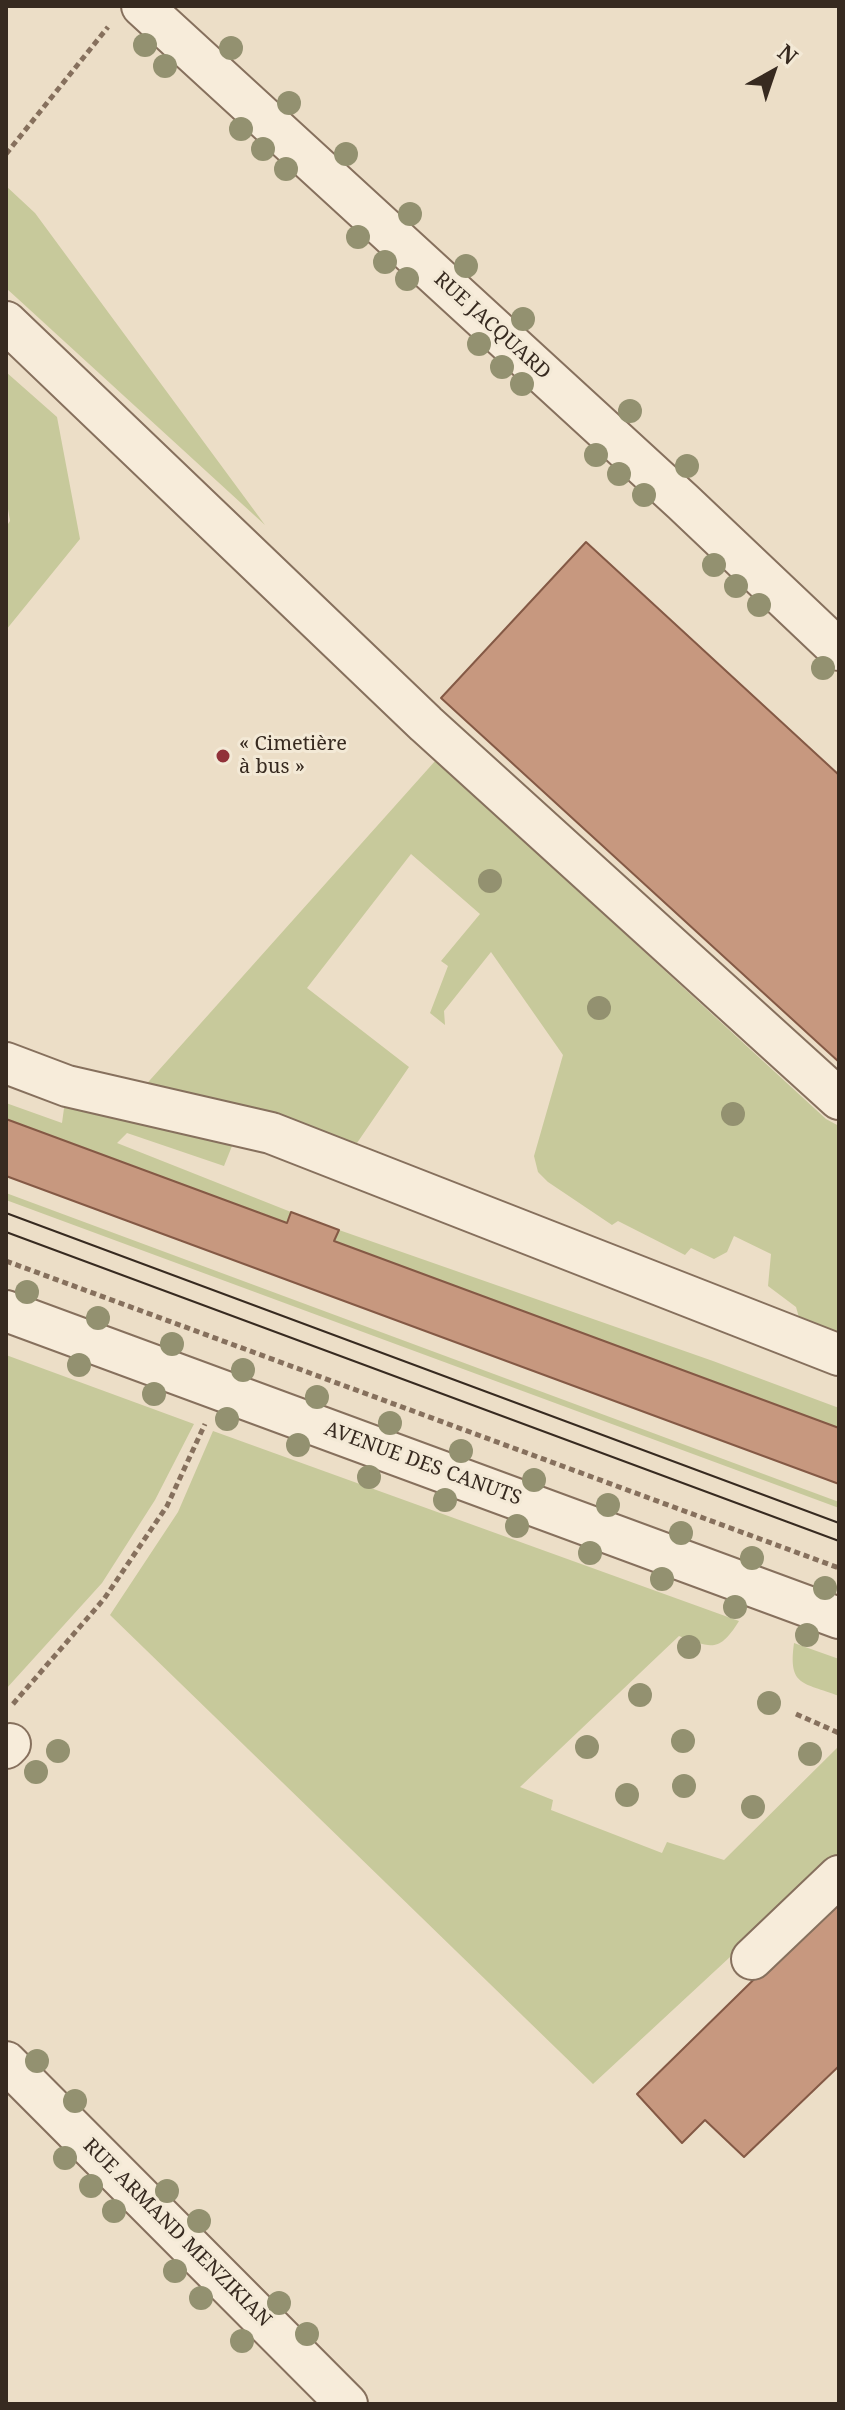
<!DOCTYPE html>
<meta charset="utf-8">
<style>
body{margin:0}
#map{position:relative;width:845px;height:2410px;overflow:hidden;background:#ecdec7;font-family:"Noto Serif",serif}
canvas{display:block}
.frame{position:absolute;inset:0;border:8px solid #372a20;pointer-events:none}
.north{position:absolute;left:733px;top:32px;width:80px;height:80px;-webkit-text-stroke:6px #f3e9d6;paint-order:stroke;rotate:40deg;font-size:22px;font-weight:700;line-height:32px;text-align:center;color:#372a20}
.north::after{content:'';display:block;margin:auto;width:28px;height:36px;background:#372a20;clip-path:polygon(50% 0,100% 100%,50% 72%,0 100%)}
</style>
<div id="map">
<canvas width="845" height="2410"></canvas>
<div class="frame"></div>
<div class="north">N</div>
</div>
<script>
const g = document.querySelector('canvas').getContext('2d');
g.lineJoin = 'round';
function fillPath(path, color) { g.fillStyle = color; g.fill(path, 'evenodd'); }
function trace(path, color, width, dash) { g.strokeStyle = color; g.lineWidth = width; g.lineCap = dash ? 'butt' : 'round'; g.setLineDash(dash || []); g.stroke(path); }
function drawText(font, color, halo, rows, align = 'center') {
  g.font = font + ' "Noto Serif",serif'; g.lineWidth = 6; g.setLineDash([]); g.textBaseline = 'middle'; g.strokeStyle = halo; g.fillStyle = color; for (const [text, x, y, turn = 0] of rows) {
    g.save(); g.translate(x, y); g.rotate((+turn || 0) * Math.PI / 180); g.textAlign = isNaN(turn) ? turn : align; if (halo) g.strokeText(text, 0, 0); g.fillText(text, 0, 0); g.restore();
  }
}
fillPath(new Path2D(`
 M6,186L35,213L265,525L6,288Z
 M6,372L57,417L80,539L6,630V527L10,521L6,497Z
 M436,760L826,1119L839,1126V1336L800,1321L796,1307L768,1286L771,1254L734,1236L727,1252L714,1259L691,1248L685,1255L618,1221L612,1225L548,1182L538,1172L534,1156L563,1055L491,952L444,1011L445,1025L430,1013L448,966L441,961L480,914L411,854L307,988L409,1067L357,1143L142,1089Z
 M65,1101L236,1136L224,1166L127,1133L117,1143L291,1212L287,1223L6,1119V1103L62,1123Z
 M6,1193L839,1502V1508L6,1200Z
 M339,1230L713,1361L839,1408V1428L334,1241Z
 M6,1355L194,1424L155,1500L102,1583L6,1689Z
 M213,1431L739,1621C719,1653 712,1648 679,1636L520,1787L553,1800L551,1810L662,1853L667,1842L724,1860L839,1746V1856L593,2084L110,1615L178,1512Z
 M794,1643L839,1659V1696C803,1682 788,1687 794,1643Z`), '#c7c99b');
const building = new Path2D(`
 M586,542L839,775V1062L441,698Z
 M6,1119L287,1223L291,1212L339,1230L334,1241L839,1428V1484L6,1176Z
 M839,1896V2066L744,2157L705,2120L682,2143L637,2094Z`);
fillPath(building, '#c7987f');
trace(building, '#845945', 2);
const minor = new Path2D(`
 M142,6L683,502L839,650
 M6,322L426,724L839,1099
 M6,1063L67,1086L271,1133L839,1355
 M6,1311L839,1618
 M6,1748L10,1744
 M752,1959L839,1876
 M6,2062L347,2404`);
trace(minor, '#86705d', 44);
trace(new Path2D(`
 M6,154L108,27
 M6,1261L839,1568
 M13,1704L104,1599L167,1506L205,1424
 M796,1714L839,1733`), '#86705d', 5, [6, 4]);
trace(minor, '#f7ecda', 40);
trace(new Path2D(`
 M6,1213L839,1523
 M6,1232L839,1541`), '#372a20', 2);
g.fillStyle = '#939170';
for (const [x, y] of [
 [145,45],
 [231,48],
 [165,66],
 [289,103],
 [241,129],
 [263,149],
 [346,154],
 [286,169],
 [410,214],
 [358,237],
 [385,262],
 [466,266],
 [407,279],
 [523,319],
 [479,344],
 [502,367],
 [522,384],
 [630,411],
 [596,455],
 [687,466],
 [619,474],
 [644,495],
 [714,565],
 [736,586],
 [759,605],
 [823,668],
 [490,881],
 [599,1008],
 [733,1114],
 [27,1292],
 [98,1318],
 [172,1344],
 [79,1365],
 [243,1370],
 [154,1394],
 [317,1397],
 [227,1419],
 [390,1423],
 [298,1445],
 [461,1451],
 [369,1477],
 [534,1480],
 [445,1500],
 [608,1505],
 [517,1526],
 [681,1533],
 [590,1553],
 [752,1558],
 [662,1579],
 [825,1588],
 [735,1607],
 [807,1635],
 [689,1647],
 [640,1695],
 [769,1703],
 [683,1741],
 [587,1747],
 [58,1751],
 [810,1754],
 [36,1772],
 [684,1786],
 [627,1795],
 [753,1807],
 [37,2061],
 [75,2101],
 [65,2158],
 [91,2186],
 [167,2191],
 [114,2211],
 [199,2221],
 [175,2271],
 [201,2298],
 [279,2303],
 [307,2334],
 [242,2341]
]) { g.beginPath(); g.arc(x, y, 12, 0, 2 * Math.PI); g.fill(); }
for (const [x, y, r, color] of [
 [223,756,8,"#913139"]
]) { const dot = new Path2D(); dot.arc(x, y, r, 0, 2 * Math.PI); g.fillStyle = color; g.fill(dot); trace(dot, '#f3e9d6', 3); }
drawText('20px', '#372a20', '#f3e9d6', [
 ["RUE JACQUARD",492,326,42],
 ["AVENUE DES CANUTS",423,1464,20],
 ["RUE ARMAND MENZIKIAN",177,2233,45]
]);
drawText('20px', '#372a20', '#f3e9d6', [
 ["« Cimetière",239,744],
 ["à bus »",239,767]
], 'left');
</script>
